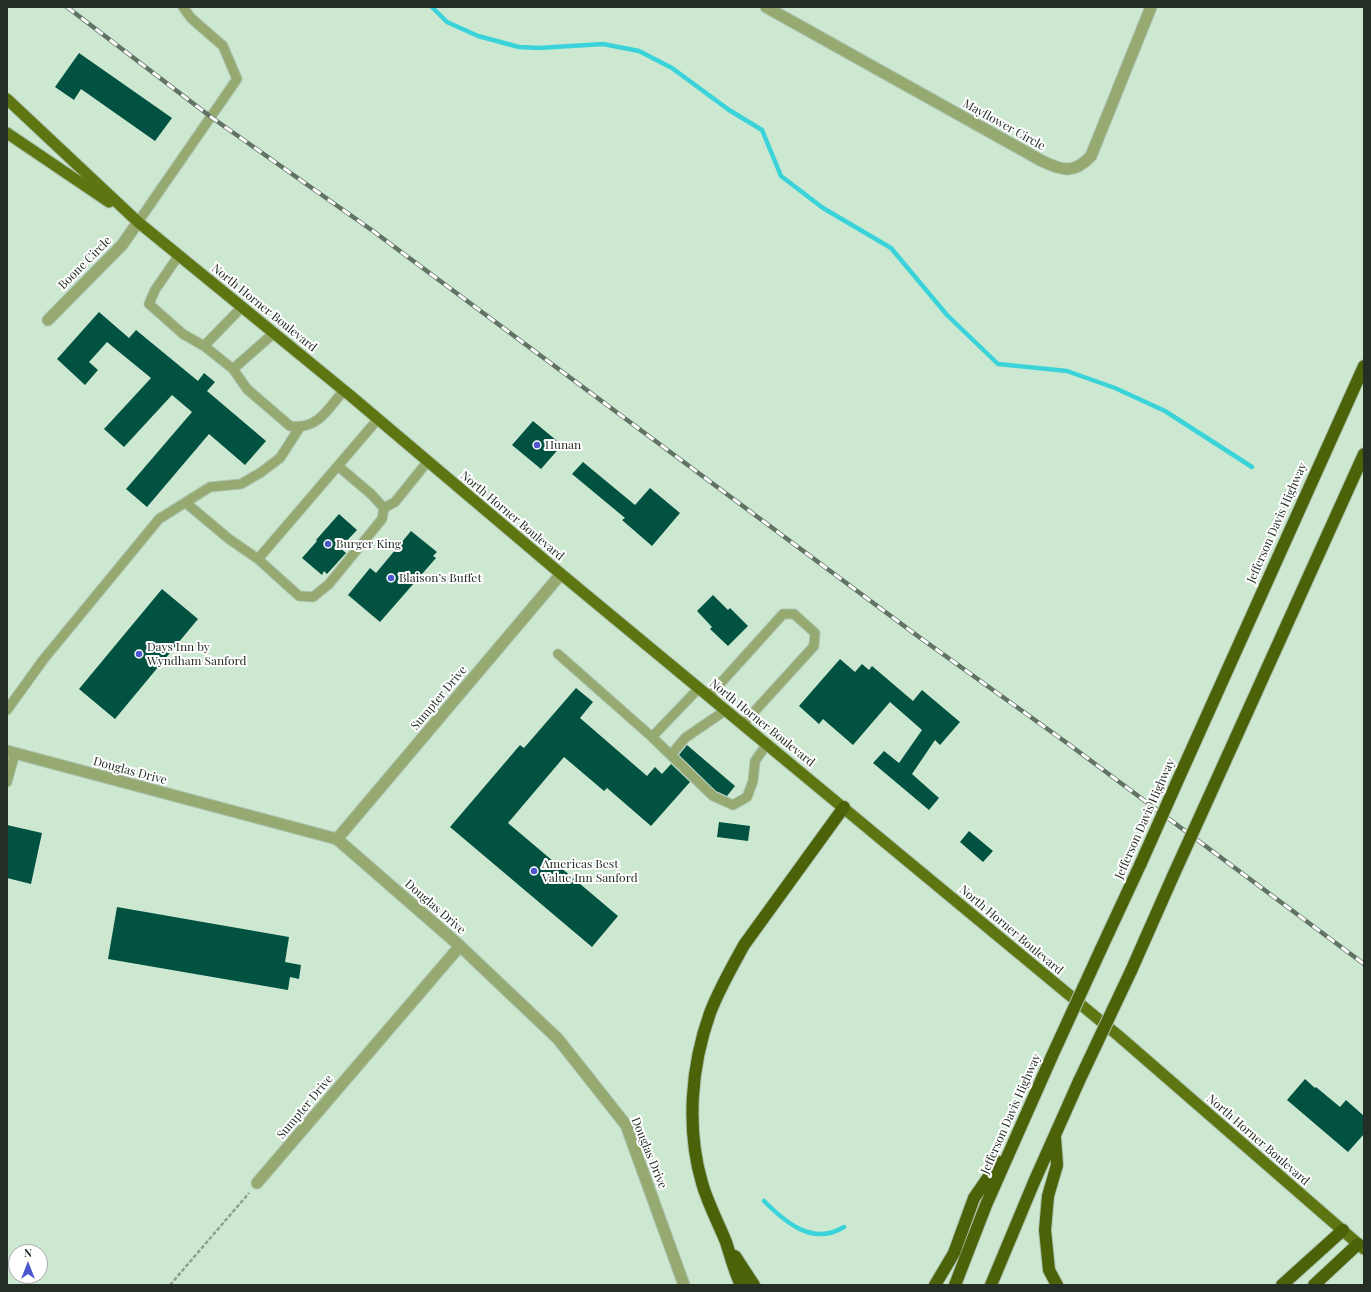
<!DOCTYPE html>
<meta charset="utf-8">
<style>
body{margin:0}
#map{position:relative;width:1371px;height:1292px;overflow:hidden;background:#cde8d1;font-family:"Playfair Display",serif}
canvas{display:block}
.frame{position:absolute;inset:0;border:8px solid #242e25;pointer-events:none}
.north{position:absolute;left:8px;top:1244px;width:40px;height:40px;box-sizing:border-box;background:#fff;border:1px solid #a7aba8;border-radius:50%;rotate:0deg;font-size:11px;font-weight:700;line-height:16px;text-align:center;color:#242e25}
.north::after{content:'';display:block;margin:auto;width:14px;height:18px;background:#4c57cd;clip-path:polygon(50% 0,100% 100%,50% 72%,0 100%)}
</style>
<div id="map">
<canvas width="1371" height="1292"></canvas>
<div class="frame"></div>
<div class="north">N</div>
</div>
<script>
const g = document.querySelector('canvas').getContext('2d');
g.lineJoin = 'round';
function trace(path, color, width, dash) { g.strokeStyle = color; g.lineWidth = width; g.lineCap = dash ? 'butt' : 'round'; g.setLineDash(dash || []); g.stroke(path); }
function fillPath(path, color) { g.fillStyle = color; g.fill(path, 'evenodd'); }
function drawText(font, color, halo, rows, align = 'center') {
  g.font = font + ' "Playfair Display",serif'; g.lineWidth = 4; g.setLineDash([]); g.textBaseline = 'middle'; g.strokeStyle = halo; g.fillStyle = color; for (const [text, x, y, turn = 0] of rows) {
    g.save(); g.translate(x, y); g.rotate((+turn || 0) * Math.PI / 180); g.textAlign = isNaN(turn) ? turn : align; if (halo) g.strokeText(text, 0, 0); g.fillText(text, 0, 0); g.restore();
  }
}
trace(new Path2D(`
 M432,7L447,22L478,36L519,47L539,48L603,44L639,51L672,68L729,110L762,130L781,176L823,208L891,248L947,315L998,364L1067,371L1115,388L1165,411L1252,467
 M764,1201C786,1223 813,1246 844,1227`), '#3ad3d9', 4.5);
fillPath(new Path2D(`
 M79,53L172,118L155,141L81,89L74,100L55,87Z
 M99,312L129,338L136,330L198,381L204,373L215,382L207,391L266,441L245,465L209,434L147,507L126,489L192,412L172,395L124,447L104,429L151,378L107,342L89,362L98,370L85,385L57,359Z
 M533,421L562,445L541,469L512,445Z
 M583,462L635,505L650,488L680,513L652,546L622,520L625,518L572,474Z
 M339,514L357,530L340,548L346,553L327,574L324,571L322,575L302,558L317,541L316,540Z
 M411,531L437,552L433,556L436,558L380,622L348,595L370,568L376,573Z
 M162,589L198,619L115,719L79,689Z
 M713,595L728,610L730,608L748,626L728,646L710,629L712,627L697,611Z
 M840,659L855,672L862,664L869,670L872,666L913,701L922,690L960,722L940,745L935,740L912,774L939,798L929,810L873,763L884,751L899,763L922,730L890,702L853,745L823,719L819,724L799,706Z
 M576,688L593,702L580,718L647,776L655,767L662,774L671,764L690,782L651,826L607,788L604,791L564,757L508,823L618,916L592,947L450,827L520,745L524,748Z
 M687,745L735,786L727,796L716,791L679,755Z
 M719,822L750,826L748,841L717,837Z
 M7,825L42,833L31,884L7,878Z
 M969,831L993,851L983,862L960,842Z
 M117,907L289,937L285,962L301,965L299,979L290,977L288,990L108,959Z
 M1305,1079L1315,1088L1316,1087L1340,1107L1346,1100L1364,1116V1134L1348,1152L1287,1100Z`), '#025242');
const service = new Path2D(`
 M138,222L237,79L223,46L191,18L183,7
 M179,255L155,290L149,304L183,334L204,346L242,307
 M204,346L233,369L274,333
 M233,369L247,389L290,426C318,430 328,409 344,390
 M338,466L371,494L384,508L382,519L329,584L313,597L299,596L258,559L378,419
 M186,503L229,539L258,559
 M384,508L395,502L428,461
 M558,654L652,737L699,688
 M709,696L783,614H794L815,633L814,646L743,724
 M7,710L43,660L159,519L210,487L241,484L260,473L280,458L300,427
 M652,737L713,796L733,805L747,797L753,781L755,761L767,744
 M671,755L685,738L726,710
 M7,782L15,753`);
const minor = new Path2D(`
 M766,7L1042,161C1063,171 1074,174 1091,156L1151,7
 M48,320L122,245L138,222
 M7,751L337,839L460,946L558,1039L626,1125L684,1285
 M337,839L561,574
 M257,1183L460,946`);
const primary = new Path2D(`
 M7,99L138,222L352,397L561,574L1120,1037L1364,1249
 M7,133L109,202`);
const motorway = new Path2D(`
 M1177,782L1364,366
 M1208,799L1364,454
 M1101,949L1141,863
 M1131,971L1173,876
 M1055,1138L1057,1165L1048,1196L1045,1230L1049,1270L1057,1285
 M735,1256L754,1285
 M741,1285C734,1271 731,1257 726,1242C718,1222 708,1204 702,1183C686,1128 691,1066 710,1013C719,989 732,967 744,945L844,807
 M935,1285L954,1253L974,1198L999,1162
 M955,1285L986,1205L1052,1056
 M991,1285L1034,1182L1079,1081
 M1282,1285L1343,1230
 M1314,1285L1358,1244`);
trace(service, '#abc3af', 11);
trace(minor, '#abc3af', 13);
trace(primary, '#abc3af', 13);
trace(motorway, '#abc3af', 14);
trace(new Path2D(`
 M170,1285L249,1193`), '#8da18f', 2.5, [4, 2]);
trace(service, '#95a970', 9);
trace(minor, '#95a970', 11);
trace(primary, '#5d7611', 11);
trace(motorway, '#4c6209', 12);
const rail = new Path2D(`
 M67,7L211,117L373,231L919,637L1067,743L1364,964`);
trace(rail, '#627264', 4.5);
trace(rail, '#fff', 3, [9]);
const motorwayBridge = new Path2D(`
 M1141,863L1177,782
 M1173,876L1208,799
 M1052,1056L1101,949
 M1079,1081L1131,971`);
trace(motorwayBridge, '#abc3af', 14, []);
trace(motorwayBridge, '#4c6209', 12);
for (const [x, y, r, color] of [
 [537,445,4,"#4c57cd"],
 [328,544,4,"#4c57cd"],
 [391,578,4,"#4c57cd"],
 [139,654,4,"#4c57cd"],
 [534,871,4,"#4c57cd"]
]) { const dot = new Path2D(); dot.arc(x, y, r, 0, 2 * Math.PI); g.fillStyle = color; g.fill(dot); trace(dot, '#fff', 1.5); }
drawText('12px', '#242e25', '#fff', [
 ["Mayflower Circle",1004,125,29],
 ["Boone Circle",85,263,-45],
 ["North Horner Boulevard",264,308,39],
 ["North Horner Boulevard",512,516,40],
 ["Jefferson Davis Highway",1277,523,-66],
 ["Sumpter Drive",439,698,-50],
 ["North Horner Boulevard",762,723,39],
 ["Douglas Drive",130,771,15],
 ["Jefferson Davis Highway",1145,819,-66],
 ["Douglas Drive",435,907,41],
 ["North Horner Boulevard",1011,930,40],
 ["Sumpter Drive",305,1107,-50],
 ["Jefferson Davis Highway",1011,1114,-66],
 ["North Horner Boulevard",1258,1140,41],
 ["Douglas Drive",649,1153,68]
]);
drawText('12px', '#242e25', '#fff', [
 ["Hunan",545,445],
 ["Burger King",336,544],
 ["Blaison’s Buffet",399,578],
 ["Days Inn by",147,647],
 ["Wyndham Sanford",147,661],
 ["Americas Best",542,864],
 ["Value Inn Sanford",542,878]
], 'left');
</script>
